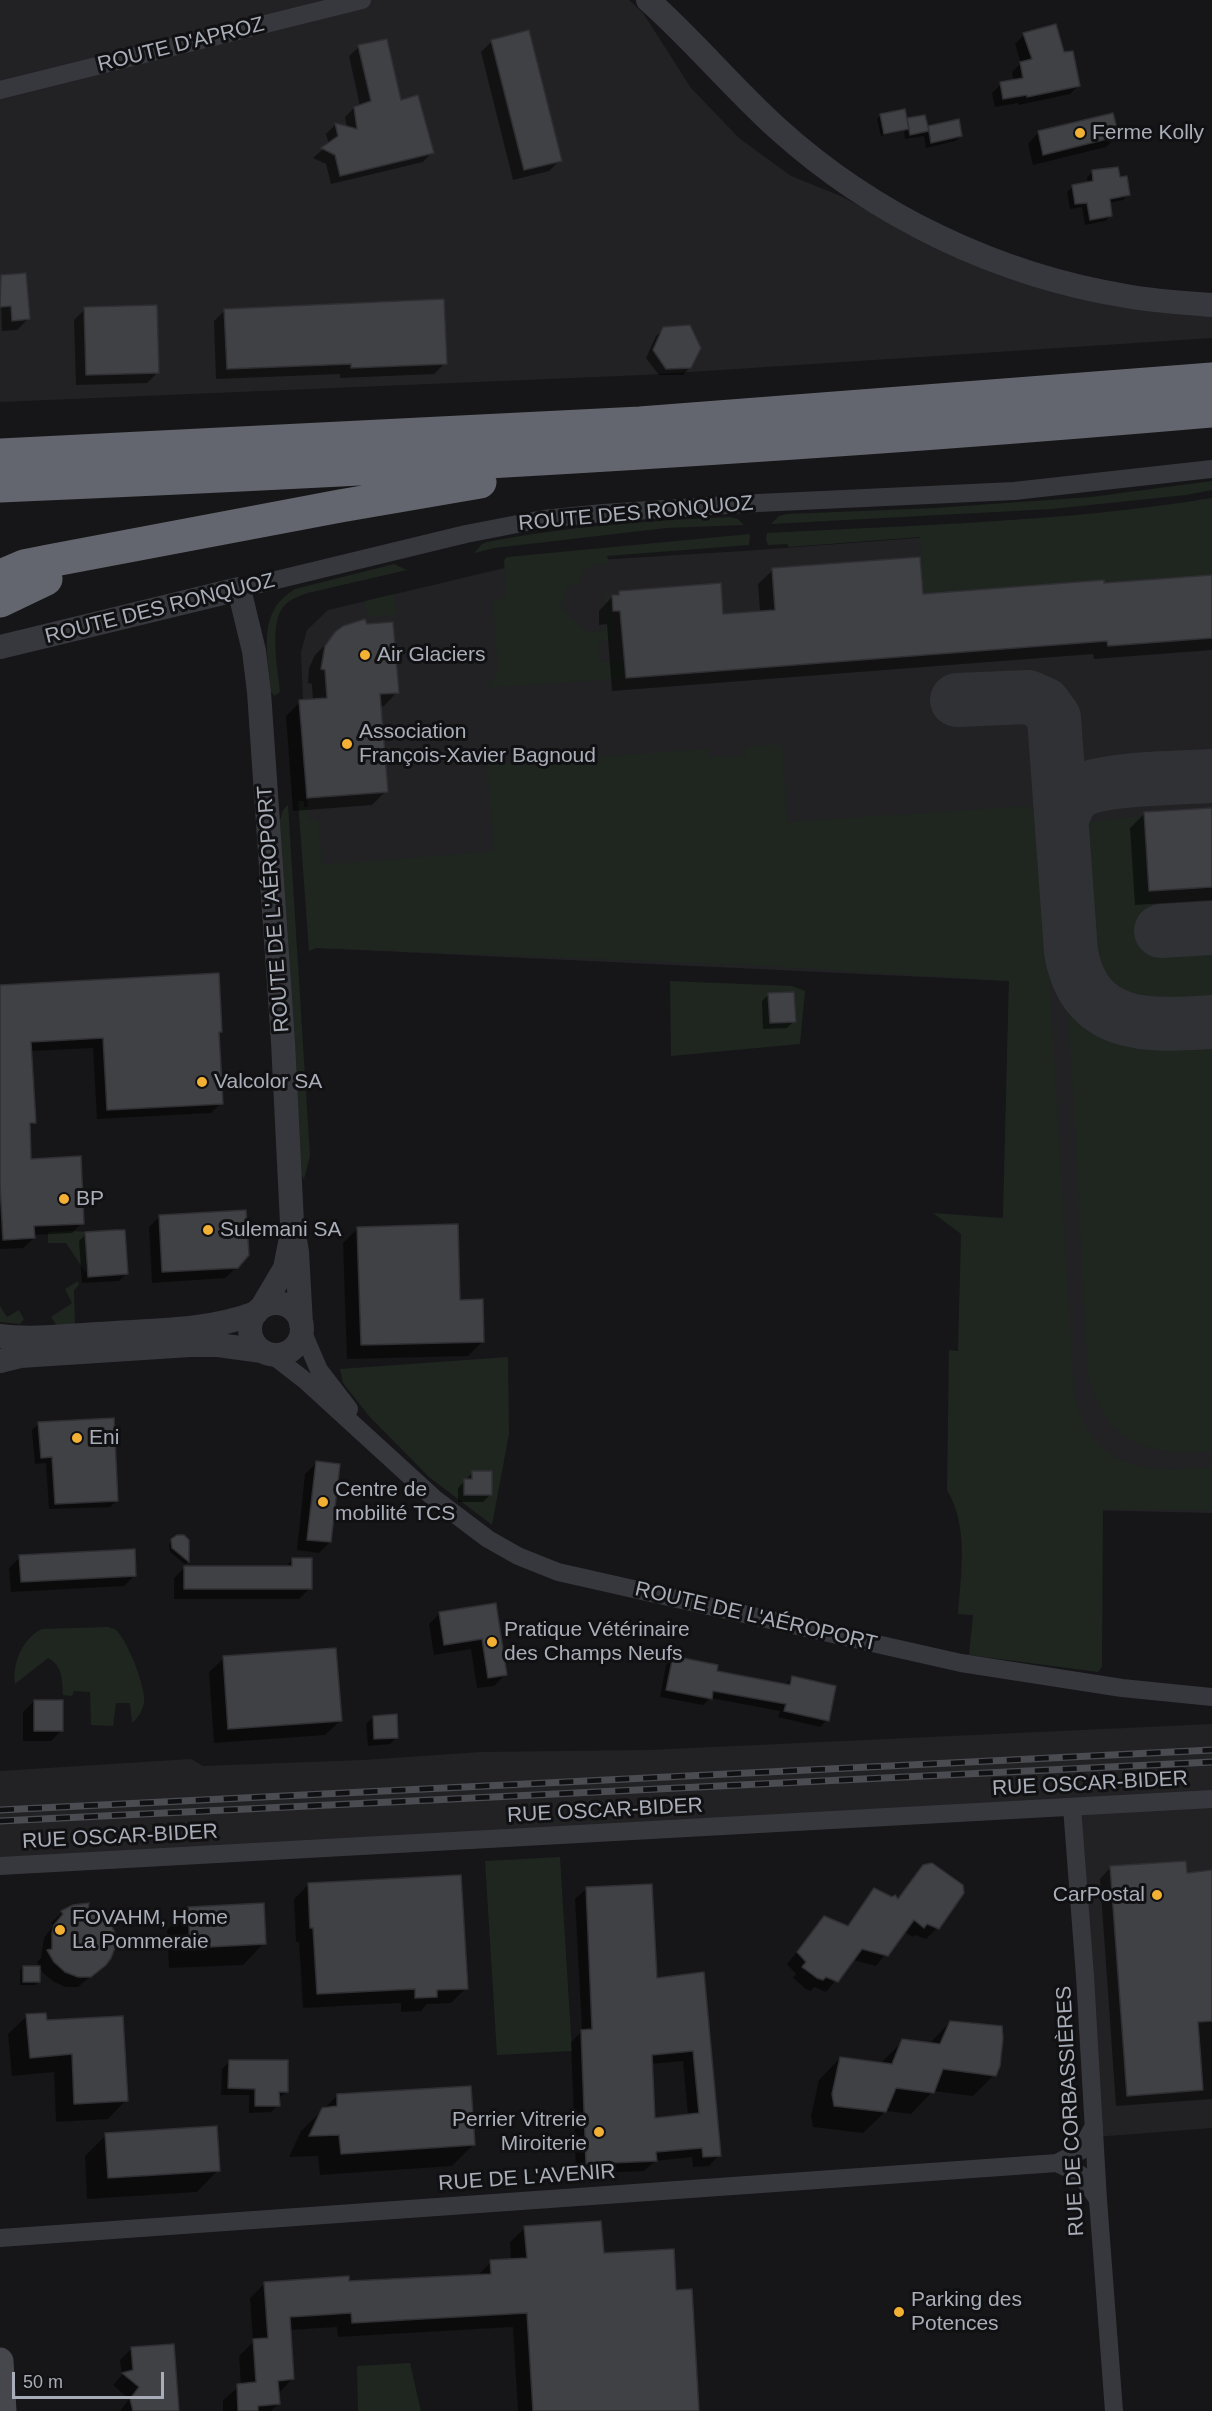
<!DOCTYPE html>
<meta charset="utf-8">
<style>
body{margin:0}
#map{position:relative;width:1212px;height:2411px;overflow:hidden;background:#161618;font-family:Arial,sans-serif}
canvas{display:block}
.scale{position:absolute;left:12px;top:2372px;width:152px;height:27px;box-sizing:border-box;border:3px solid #a8adb8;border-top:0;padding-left:8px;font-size:18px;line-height:21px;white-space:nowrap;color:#a8adb8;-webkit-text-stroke:4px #111113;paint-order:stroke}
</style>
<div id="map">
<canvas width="1212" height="2411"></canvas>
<div class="scale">50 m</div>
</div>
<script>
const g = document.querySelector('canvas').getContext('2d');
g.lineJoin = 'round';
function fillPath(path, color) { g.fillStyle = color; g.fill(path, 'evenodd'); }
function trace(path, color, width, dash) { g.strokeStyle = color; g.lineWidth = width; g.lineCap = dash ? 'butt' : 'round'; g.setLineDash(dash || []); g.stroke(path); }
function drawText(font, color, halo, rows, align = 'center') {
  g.font = font + ' Arial,sans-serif'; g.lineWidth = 6; g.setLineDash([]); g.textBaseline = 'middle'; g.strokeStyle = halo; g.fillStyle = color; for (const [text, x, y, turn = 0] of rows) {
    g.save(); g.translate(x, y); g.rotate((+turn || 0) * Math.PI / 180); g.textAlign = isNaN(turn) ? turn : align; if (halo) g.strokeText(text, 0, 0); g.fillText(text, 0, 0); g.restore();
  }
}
fillPath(new Path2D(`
 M0,0H629L643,13L691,88L739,138L791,176L843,197L905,231L1002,276L1089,300L1212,316V338L644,375L0,402Z
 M1212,516V1513L1002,1508L1003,1218L1009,981L317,948L307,798L301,652L307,630L328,610L517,565L744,551Z
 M1212,1724V2128L1095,2137L1072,1808L0,1866V1771L191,1759L203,1766L363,1760L480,1752L648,1750Z`), '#222225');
fillPath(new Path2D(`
 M1212,481V490L1186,495L1052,509L771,524L779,516L787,514L935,508L1091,497Z
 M1212,498V575L923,594L920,537L789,547L787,544L768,545L766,539L767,533C915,525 1065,522 1212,498Z
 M730,517L738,519L744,525L666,528L495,548L474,553L482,544L487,542C568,526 648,521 730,517Z
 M750,534L749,545L607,556L610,564L593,565L582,571L580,582L568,586L560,608L588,633L606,630L605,595H610L612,640L598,642L600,662L625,661L626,678L487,688L498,673L493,600L506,598L504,560L507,557Z
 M394,564L407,570L308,593C299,596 290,599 283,607C269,625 278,670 280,692L274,696L271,691C268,652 256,612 295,589Z
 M394,594L396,615L367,616L365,601Z
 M782,744L787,822L1028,806L1036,815L1049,969L1074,1396C1078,1405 1080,1417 1085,1426C1113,1476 1163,1470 1212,1467V1510L1080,1509L1103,1510L1102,1667L1098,1672L969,1655L973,1615L958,1614C961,1573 969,1527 947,1490L949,1350L958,1351L961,1234L933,1213L1003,1218L1009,981L747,965L317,948L309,951L298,801H304V807H308L309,820H318L322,865L494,851L487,764L708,749V757L746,756V747Z
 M288,805L310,1156L304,1179L301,1175L279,823L283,810Z
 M1144,815L1153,944L1212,942V1007L1161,1009L1133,1001L1122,995L1109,985L1095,959L1085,823Z
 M670,981L792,986L805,991L800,1044L671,1056Z
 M1068,1006C1080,1019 1095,1034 1112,1040C1135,1047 1186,1039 1212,1037V1451C1146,1456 1107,1444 1088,1375Z
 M74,1231L85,1232L86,1273L66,1243H48V1232Z
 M78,1281L79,1285L74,1290L75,1327L57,1326L51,1317L72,1303L65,1289Z
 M0,1306L7,1317L19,1310L24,1319L20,1324L0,1322Z
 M508,1357L509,1434L492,1525L429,1477L369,1416L343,1383L340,1369Z
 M107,1627C109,1627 114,1629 116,1630C127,1639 147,1690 144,1703C142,1712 138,1718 132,1723L130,1703H116L113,1726L91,1725L90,1692L74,1691L72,1696L63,1695C62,1680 63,1666 48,1658L15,1684C12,1663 23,1638 42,1629Z
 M560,1857L572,2051L497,2055L485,1861Z
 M410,2363L421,2411H358L357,2366Z`), '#1e261f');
fillPath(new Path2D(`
 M1024,35L1063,54L1079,85L1070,94L1019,105L1018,103L995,107L992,93L1001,84L1014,82L1012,72L1021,63L1015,44Z
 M492,41L560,160L549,171L513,180L481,52Z
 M359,47L400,101L432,152L423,162L331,184L326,164L313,158L329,144L326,134L335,125L347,128L345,117L354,108L360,106L349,56Z
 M880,116L906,121L908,120L927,129L929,128L961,136L955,141L926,148L924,136L905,139L904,131L881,136L877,119Z
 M1038,133L1117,136L1106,147L1033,165L1028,144Z
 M1093,172L1119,179L1128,194L1123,200L1109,203L1111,216L1105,221L1085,225L1082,207L1070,209L1067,192L1073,187L1088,184L1087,177Z
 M2,276L28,319L17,330L2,331L0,278Z
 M85,309L158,372L147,383L76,385L74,320Z
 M225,310L445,363L434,374L340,378V374L216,379L214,321Z
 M664,329L690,367L683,375H659L646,358L656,336Z
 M773,570L922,596L1212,577V650L1094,659L1093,654L612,691L607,624L599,625V611L613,596L620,593L722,615L760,612L758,584Z
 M330,640L397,692L384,706L380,707L386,791L372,805L293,811L286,716L300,702L313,701L312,684L308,683L309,668L315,655Z
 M1212,809V900L1135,905L1130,828L1145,813Z
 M0,987L221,1032L217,1035L221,1103L211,1113L97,1119L93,1048L30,1051L34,1122L29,1128V1160L82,1223L72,1233L33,1235L34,1238L23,1248L0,1249Z
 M769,994L794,1021L787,1028L763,1029L762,1001Z
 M160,1216L237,1267L225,1278L152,1283L149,1227Z
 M358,1228L459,1302L483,1341L468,1356L347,1359L343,1243Z
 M86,1234L126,1274L119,1281L82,1283L79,1241Z
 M39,1424L117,1500L110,1507L49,1509L46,1463L35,1464L32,1430Z
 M316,1463L330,1542L319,1553L297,1550L305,1474Z
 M472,1473L490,1495L483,1502H458V1488Z
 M172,1541H188V1562L185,1564L170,1552L169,1544Z
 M20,1557L135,1575L124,1586L11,1592L9,1568Z
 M293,1559L310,1588L299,1599H174V1578L185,1567L285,1568Z
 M495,1605L505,1675L494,1686L477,1688L471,1649L434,1655L429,1624L440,1613Z
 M224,1658L340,1721L325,1735L214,1743L209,1672Z
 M673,1658L715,1672L785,1685L792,1678L827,1720L820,1727L778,1717L780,1711L710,1698L703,1705L660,1697L666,1665Z
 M34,1701L62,1730L51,1741H23V1712Z
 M373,1717L397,1737L390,1744L368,1746L366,1724Z
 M924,1866L937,1928L926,1939L915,1935L912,1937L904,1931L876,1966L853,1960L826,1992L814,1987L811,1991L806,1989L793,1978L796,1974L787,1964L825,1918L846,1927L864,1901L875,1890L897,1899Z
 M1110,1868L1186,1875L1212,1871V2099L1116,2106L1100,1879Z
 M308,1885L466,1988L451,2003L427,2004L421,2011L401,2012V2003L303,2008L299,1942H296L294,1899Z
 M586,1889L655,1980L703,1974L719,2155L709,2166L693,2167L692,2157L655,2161L644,2171L576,2174L571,2042L582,2031L575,1899ZM683,2061L688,2116L654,2120L651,2064Z
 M73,1906L86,1910L99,1969L78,1987H66L54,1982L43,1973L37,1962L41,1958L44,1938L53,1926L51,1923L62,1912Z
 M189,1908L264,1943L243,1965L169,1968L167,1930Z
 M23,1967L38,1982L35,1985H20V1970Z
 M27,2016L45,2022L126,2100L108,2119L56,2122L54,2072L12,2076L8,2034Z
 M950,2022L994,2075L973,2096L933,2091L911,2114L886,2111L863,2133L813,2127L811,2116L819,2080L840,2058L881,2063L903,2041L929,2044Z
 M229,2062L287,2091L278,2099V2105L271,2112L249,2113V2095H221L222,2069Z
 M337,2096L473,2145L452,2166L320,2175L318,2156L289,2157L301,2131Z
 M106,2135L218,2170L197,2192L87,2199L85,2156Z
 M525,2228L602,2255L675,2292L698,2411H518L513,2327L338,2337L337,2327L290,2330L293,2378L278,2394V2404L271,2411H223V2400L241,2385L239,2356L253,2342L250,2298L265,2283H348L477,2276L491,2262L511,2260L510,2242Z
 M131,2349L177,2411H120L129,2399L113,2385L122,2375L120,2360Z`), '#0007');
trace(new Path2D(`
 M957,700L1028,697L1044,704L1054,718L1071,952C1085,1031 1150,1026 1212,1022
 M1062,819C1066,809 1069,798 1079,792C1100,778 1183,778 1212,776
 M1161,931L1212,928`), '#303135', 54);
const building = new Path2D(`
 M1056,24L1064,52L1073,51L1080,86L1027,97V95L1003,99L1000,82L1023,78L1020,62L1032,59L1023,33Z
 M529,30L562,161L524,170L491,40Z
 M387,39L401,100L418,95L434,153L340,176L335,155L321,148L338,136L335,123L357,129L354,107L371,101L358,45Z
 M905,109L909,129L884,134L880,114Z
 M1113,113L1119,136L1043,155L1038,131Z
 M925,115L929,131L910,135L907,118Z
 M959,119L962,136L931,143L928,126Z
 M1118,167L1120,177L1127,176L1130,195L1110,199L1112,216L1090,220L1087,203L1075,204L1072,185L1093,181L1092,170Z
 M26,273L30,319L12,321L11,306L0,307L1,275Z
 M444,299L447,364L351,368V364L227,369L224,309Z
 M157,305L159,373L86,375L84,307Z
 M690,325L701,348L691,368L666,369L653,350L663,327Z
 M920,557L923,594L1104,580V583L1212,575V638L1108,646L1107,641L626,678L620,611H613L612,595H619V591L721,583L723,614L775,610L772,568Z
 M365,619L367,624L393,622L399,693L380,694L388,792L307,798L299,700L327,698L325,670L321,669L325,646L335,632L343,626Z
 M1212,808V887L1149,891L1144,812Z
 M219,973L222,1032H219L223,1104L107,1110L103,1038L31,1042L36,1123H30L31,1159L81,1156L84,1224L34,1226L35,1238L3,1240L0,1184V985Z
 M794,992L796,1022L770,1023L768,993Z
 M246,1210L249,1255L238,1268L162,1272L159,1215Z
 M458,1224L460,1300L483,1299L484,1342L361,1345L357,1227Z
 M115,1230H125L128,1274L88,1277L85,1232Z
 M114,1418L118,1501L55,1504L52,1457L41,1458L38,1422Z
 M316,1461L340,1464L331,1542L307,1540Z
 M472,1471H492V1495H464V1479H472Z
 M177,1535H184L189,1540V1562L172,1548L171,1539Z
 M135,1549L136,1576L21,1582L19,1555Z
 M292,1558H312V1589H184V1566H292Z
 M496,1603L507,1675L488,1678L482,1639L444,1645L439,1612Z
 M336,1648L342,1721L228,1729L223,1656Z
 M673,1656L718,1665L717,1671L790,1685L792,1676L836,1686L829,1721L784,1711L786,1704L713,1691L712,1699L666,1690Z
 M34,1700H63V1731H34Z
 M397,1714L398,1738L374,1739L373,1716Z
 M1186,1861L1187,1873L1212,1870V2021L1198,2022L1203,2090L1127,2096L1110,1866Z
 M932,1863L963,1885L964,1893L939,1929L927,1924L924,1928L914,1920L888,1956L862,1949L838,1982L826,1977L823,1980L817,1978L802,1967L806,1962L797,1952L824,1916L848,1926L874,1888L892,1897L895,1895L898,1899L923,1865Z
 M461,1875L468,1989L437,1990V1997L415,1998V1989L317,1994L313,1928H310L308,1883Z
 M652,1884L657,1978L704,1972L721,2156L703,2157L702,2148L656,2152L657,2161L586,2164L581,2030L592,2029L586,1887ZM693,2051L699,2113L655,2118L652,2055Z
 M89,1903L88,1909L101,1912L109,1920L115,1933L116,1945L111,1958L106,1965L91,1977H78L65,1972L54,1962L47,1950L52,1949V1933L54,1925L63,1914L61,1911L73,1905Z
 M264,1903L266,1944L190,1948L188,1907Z
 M23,1966H40V1982H23Z
 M46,2013L47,2020L123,2016L128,2101L74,2104L72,2054L30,2058L26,2014Z
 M950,2021L1002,2026L1003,2038L1000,2066L996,2076L943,2069L934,2093L896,2088L886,2112L834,2106L832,2094L840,2057L892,2064L902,2039L940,2044Z
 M229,2060H288V2092H279L280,2106H255V2089L228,2088Z
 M471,2086L475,2145L341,2154L339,2135L309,2136L322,2108L337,2106V2094Z
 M217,2126L220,2171L108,2178L105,2133Z
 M601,2221L604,2253L674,2249L676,2290L692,2289L699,2411H533L527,2313L352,2323L351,2313L290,2317L294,2379L278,2381L280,2404L258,2406V2411H238L237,2384L256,2382L253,2339L268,2338L264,2282L349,2276V2281L491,2274L490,2260L527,2258L524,2226Z
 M174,2344L179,2411H133L130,2399L139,2387L122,2373L133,2370L131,2347Z`);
fillPath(building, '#404145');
trace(building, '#303034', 1.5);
trace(new Path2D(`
 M0,90L362,0
 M239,589L466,534L543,519L603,513L758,503L1014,491L1212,469
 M301,1328L319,1370L349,1409
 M271,1354L307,1382L435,1499L488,1539L518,1556L558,1572L961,1663L1122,1688L1212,1697
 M1072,1807L1085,1976L1098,2200L1114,2411
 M0,1866L1212,1799
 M1057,2163L1081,2175L1097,2198
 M0,2238L1057,2163L1080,2151L1094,2126`), '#37383d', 18);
trace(new Path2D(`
 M648,0C693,40 732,87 777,128C874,216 998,275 1126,296C1154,301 1183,303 1212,305
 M0,647L239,589L254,651L259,692L283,1042L292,1223L297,1252L301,1324
 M250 1329a26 26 0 1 1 52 0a26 26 0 1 1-52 0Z
 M262,1307L285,1268L290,1243
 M0,1336C31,1340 65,1336 97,1334C149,1330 206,1332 256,1313
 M0,1361L20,1356L190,1345H218L262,1351`), '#37383d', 24);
trace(new Path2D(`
 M0,2361L3,2411`), '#45474d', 27);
trace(new Path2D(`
 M0,455L640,423L1212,379
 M0,486C405,469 809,446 1212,411
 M0,576L24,566L49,561L340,506L480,482
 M0,601L46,579`), '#63666e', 33);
const rail = new Path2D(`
 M0,1810L1212,1750
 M0,1821L1212,1762`);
trace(rail, '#4a4c52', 7);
trace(rail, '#111113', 4.5, [14]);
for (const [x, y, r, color] of [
 [1080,133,6,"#f2b134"],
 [365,655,6,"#f2b134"],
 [347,744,6,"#f2b134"],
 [202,1082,6,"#f2b134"],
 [64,1199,6,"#f2b134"],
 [208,1230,6,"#f2b134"],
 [77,1438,6,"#f2b134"],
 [323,1502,6,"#f2b134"],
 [492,1642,6,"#f2b134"],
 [1157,1895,6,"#f2b134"],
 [60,1930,6,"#f2b134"],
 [599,2132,6,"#f2b134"],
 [899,2312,6,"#f2b134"]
]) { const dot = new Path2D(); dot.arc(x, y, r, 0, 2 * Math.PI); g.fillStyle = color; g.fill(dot); trace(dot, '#111113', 2); }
drawText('21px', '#a8adb8', '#111113', [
 ["ROUTE D'APROZ",181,45,-14],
 ["ROUTE DES RONQUOZ",636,514,-5],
 ["ROUTE DES RONQUOZ",160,609,-14],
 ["ROUTE DE L'AÉROPORT",274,909,-94],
 ["ROUTE DE L'AÉROPORT",756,1617,13],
 ["RUE OSCAR-BIDER",1090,1784,-3],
 ["RUE OSCAR-BIDER",605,1811,-3],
 ["RUE OSCAR-BIDER",120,1837,-3],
 ["RUE DE CORBASSIÈRES",1071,2111,-93],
 ["RUE DE L'AVENIR",527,2178,-4]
]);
drawText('21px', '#a8adb8', '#111113', [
 ["Ferme Kolly",1092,133],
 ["Air Glaciers",377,655],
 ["Association",359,732],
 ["François-Xavier Bagnoud",359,756],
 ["Valcolor SA",214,1082],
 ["BP",76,1199],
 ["Sulemani SA",220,1230],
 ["Eni",89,1438],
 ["Centre de",335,1490],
 ["mobilité TCS",335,1514],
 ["Pratique Vétérinaire",504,1630],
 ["des Champs Neufs",504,1654],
 ["CarPostal",1145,1895,"right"],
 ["FOVAHM, Home",72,1918],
 ["La Pommeraie",72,1942],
 ["Perrier Vitrerie",587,2120,"right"],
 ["Miroiterie",587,2144,"right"],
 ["Parking des",911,2300],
 ["Potences",911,2324]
], 'left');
</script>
